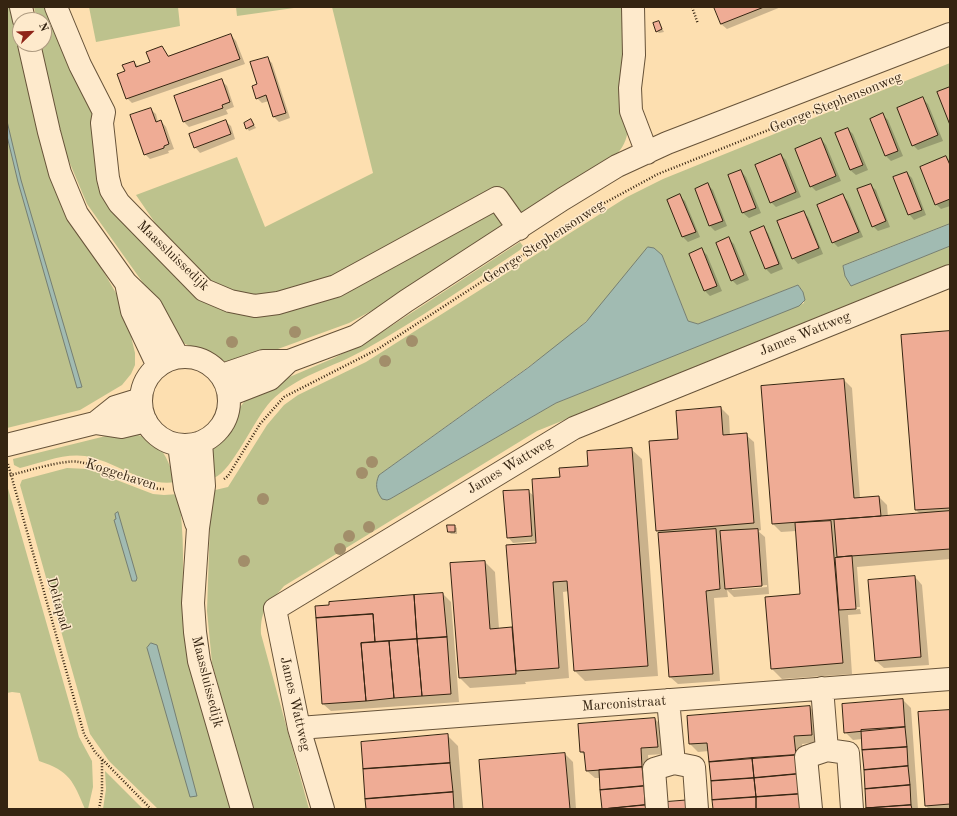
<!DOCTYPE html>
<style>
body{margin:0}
#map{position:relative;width:957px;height:816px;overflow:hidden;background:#fddfb0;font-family:"Old Standard TT",serif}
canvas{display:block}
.frame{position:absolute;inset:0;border:8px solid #352411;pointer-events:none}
.north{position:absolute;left:12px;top:12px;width:40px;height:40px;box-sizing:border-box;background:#feeacc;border:1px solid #ae9b81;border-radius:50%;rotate:67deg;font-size:11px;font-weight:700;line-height:16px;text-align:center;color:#352411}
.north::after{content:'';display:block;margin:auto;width:14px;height:18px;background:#8f2418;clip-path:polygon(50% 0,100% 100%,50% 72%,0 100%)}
</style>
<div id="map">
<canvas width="957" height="816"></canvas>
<div class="frame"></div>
<div class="north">N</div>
</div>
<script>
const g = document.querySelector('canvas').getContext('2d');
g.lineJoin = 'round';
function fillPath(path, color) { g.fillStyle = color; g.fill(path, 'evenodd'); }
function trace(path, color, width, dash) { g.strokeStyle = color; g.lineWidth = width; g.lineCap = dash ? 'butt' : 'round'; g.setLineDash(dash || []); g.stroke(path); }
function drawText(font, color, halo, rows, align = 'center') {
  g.font = font + ' "Old Standard TT",serif'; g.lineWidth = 3; g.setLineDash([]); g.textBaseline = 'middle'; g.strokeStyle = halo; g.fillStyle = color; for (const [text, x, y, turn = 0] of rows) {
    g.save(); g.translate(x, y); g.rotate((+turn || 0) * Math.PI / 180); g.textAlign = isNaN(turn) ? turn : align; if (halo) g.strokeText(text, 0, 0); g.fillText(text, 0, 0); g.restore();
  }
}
fillPath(new Path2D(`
 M7,7H11L29,92L98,262L124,307L135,353V365L131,374L122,385L80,410L7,428Z
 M34,7H49L97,114L105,185L166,261L272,309L493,207L506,224L384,304L349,323L256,357L229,363L183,343L175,337L158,304L87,204L61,142L41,44H44V20H37Z
 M89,7H178L180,26L96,42Z
 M236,7H301L237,16Z
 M332,7H622L624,16L628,124C628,136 625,145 617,154L521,213L510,197L500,192L339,279L252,301L217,290L186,268L136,195L237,157L265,227L373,173Z
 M950,63V224L843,266L851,285L950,246V264L537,431L284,586C269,604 260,608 261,634L309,809H253L212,663L207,611L211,491L228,487L267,425L284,405L298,395L366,362L627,197L663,179ZM662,255L688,321L698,324L798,285L803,292L804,303L556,403L390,499L387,500C376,497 379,485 379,475L560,344Z
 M520,242L523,246L520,250C469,284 418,320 364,350C334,367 296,376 271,401C254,419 233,470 214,478L211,451L229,429L238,410L247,398L259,390L334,358L379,334Z
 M122,432C157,436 166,450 175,482C144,487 116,461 85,456C64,453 40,463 20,468L14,465L13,459Z
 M67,468L88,469L153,494L164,495L179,494C181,514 183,535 183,555C183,588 181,618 187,650L233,809H158L109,761L90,734L20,485L22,480Z
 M7,485L79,737L92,761L93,787L88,809H85C73,781 70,771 39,761L20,693L12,692L7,693Z
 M105,771L143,809H103L106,789Z`), '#bdc28d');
const water = new Path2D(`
 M7,121L21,180L82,387L77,388L18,182L7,136Z
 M950,224V246L851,286L845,276L843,266Z
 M648,247L654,248L662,255L688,321L698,324L798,285L803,292L805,300L799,306L556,403L390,499L387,500L382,499C376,491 375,484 379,475L529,367L586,322Z
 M118,512L137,578L136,581H132L114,520L116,519L115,514Z
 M151,643L157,645L197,796L190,797L147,648Z`);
fillPath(water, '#a1bbb2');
trace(water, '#767f72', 1);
fillPath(new Path2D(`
 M715,7H781L727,29L721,24Z
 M659,22L664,32L659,33L657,31Z
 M231,35L236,41L245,64L132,103L127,98L126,72L134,62L139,67L151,63L162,47L169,57Z
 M267,58L272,63L290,118L279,122L274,117L269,101L262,103L257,98L258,85Z
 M222,81L227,86L234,107L226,110L228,114L189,127L184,122L175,97Z
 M923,99L928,104L943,141L918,150L913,145Z
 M150,109L156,114L158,122L161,121L166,127L174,149L168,151L169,153L150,159L145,154Z
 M883,115L888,120L903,156L891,161L886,156L871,119Z
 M251,120L256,128L249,131L247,128Z
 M225,121L231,126L235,139L200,153L195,147Z
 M848,129L853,134L868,170L856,175L850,170L836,133Z
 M821,139L826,145L841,181L816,191L811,186Z
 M781,155L786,160L801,197L776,207L771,202Z
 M946,157L950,161V206L941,209L936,204Z
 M741,171L746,177L761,213L749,218L743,213L729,176Z
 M907,173L912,178L926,215L914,220L909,214Z
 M708,185L713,190L727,226L715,231L710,226L696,189Z
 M870,185L876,190L890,227L878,231L873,226Z
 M680,196L685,201L700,237L688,242L683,237L668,200Z
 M843,196L848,201L863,237L838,247L833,242Z
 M803,212L808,217L823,254L798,264L793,258Z
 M763,228L768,233L783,269L771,274L766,269L751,232Z
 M729,239L734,244L749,280L737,285L732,280Z
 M702,250L707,255L722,291L710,296L705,291L690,254Z
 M950,332V559L857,567L860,607L847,608V610L860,609L861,614L848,615L852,674L782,679L772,669L801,595L796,531L781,532L773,524L844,380L852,388L860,498L879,497L887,505L888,517L920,514L916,510L902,336Z
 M721,408L729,416L730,436L746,435L754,442L761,530L758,531L765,537L769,594L734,597L727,590L728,597L714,598L720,681L678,684L670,677L661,534L657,530L679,440ZM767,585V587L732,590V588Z
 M631,449L642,459L658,676L585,681L575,671L569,591L563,592L569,678L525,682L526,684L470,688L460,678L451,564L485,562L495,572L499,629L513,628L537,544V541L513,543L508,537L528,491L534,496L561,477Z
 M454,526L457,528V534H451L449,532Z
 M915,577L922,585L929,665L884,668L876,661Z
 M443,594L451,602L459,702L331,711L323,704Z
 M903,700L911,708L918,809H868L862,739L853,740L845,732Z
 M810,707L817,715L820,742L802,744L807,809H714L709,751L698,752L690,744Z
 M950,711V809H929L926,806Z
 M655,719L663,727L665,754L648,755L652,809H603L600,778H595L587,771L586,756L581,752Z
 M448,736L458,746L463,809H367Z
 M565,754L573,762L576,809H484Z`), '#0003');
const building = new Path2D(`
 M714,7H764L721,24Z
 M659,21L662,29L656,32L653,23Z
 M231,34L240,59L126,99L117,74L125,71L122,65L134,61L136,67L150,62L146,52L162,46L168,56Z
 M268,57L286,113L273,117L266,95L256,99L252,86L257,84L250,62Z
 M222,79L230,102L222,105L223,108L183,122L174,96Z
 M950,87V125L937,92Z
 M923,97L938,135L912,146L897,108Z
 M151,108L156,122L161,120L169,144L164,146V148L144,155L130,115Z
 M883,113L898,151L885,156L870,119Z
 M251,119L254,125L246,129L244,123Z
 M226,120L231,134L194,148L189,134Z
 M848,128L863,165L850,170L835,133Z
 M821,138L836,176L810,187L795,149Z
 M781,154L796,192L770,203L755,165Z
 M946,156L950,165V199L935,205L920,167Z
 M741,170L756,208L742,213L728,175Z
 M907,172L922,210L908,215L893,177Z
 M708,183L723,221L709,226L695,189Z
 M871,184L886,221L872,227L857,189Z
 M680,194L696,232L682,237L667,200Z
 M843,194L859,232L832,243L817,205Z
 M804,211L819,248L792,259L777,221Z
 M764,226L779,264L765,269L750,232Z
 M729,237L744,275L731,281L716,243Z
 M702,248L717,286L704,291L689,254Z
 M950,331V508L915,510L901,335Z
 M844,379L854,498L879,496L881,516L772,524L761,386Z
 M721,407L723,435L747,433L754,523L656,531L649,441L678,439L676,411Z
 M632,448L648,666L574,671L567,581L553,582L559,668L516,671L506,545L536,543L532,479L560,477L559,468L588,466L587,451Z
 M529,490L532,536L507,538L503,491Z
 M950,511V549L837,557L834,520Z
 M831,521L843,663L771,669L765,597L800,594L795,523Z
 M447,525H455V532H448Z
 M716,529L720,589L706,591L713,674L669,677L658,533Z
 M758,529L762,586L725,589L720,531Z
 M852,556L856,609L839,610L835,558Z
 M485,561L490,629L512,627L516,674L459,678L450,563Z
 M915,576L921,657L875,661L868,580Z
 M443,593L447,637L417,639L414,595Z
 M414,595L417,639L375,642L373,614L316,618L315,606L329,605V602Z
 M373,614L375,642L361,643L366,701L322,704L316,618Z
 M447,637L451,694L422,696L417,639Z
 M417,639L422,696L394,698L389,641Z
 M389,641L394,698L366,701L361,643Z
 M903,699L905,727L844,733L842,704Z
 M810,706L812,735L794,736L796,755L709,762L707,743L689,744L687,716Z
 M950,710V804L925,806L918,712Z
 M655,718L658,747L641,748L642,767L586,771L584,752H580L578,724Z
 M905,727L907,747L862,750L861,730Z
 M448,734L450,763L363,769L361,742Z
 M907,747L908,766L864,770L862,750Z
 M565,753L570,809H483L479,760Z
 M796,755L797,774L754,778L752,758Z
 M752,758L754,778L711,781L709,762Z
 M450,763L453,792L365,799L363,769Z
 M908,766L910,785L865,789L864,770Z
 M642,767L644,786L600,790L599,770Z
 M797,774L799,794L756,797L754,778Z
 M754,778L756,797L712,800L711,781Z
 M910,785L911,805L866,808L865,789Z
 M644,786L645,805L602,809L600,790Z
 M453,792L454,809H366L365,799Z
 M799,794L800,809H756V797Z
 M756,797V809H713L712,800Z
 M691,800L692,809H667L666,802Z
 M645,805L646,809H603Z
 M911,805L912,809L866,808Z`);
fillPath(building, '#efac95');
trace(building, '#352411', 1);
const minor = new Path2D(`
 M21,7L24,20
 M56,7L80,65L104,112L102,123L108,178L111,190L119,203L204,290L230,301L255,306L278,303L336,286L497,198L519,229
 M633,7L634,55L630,88L631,111L647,153
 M29,44L49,132L60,173L77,214L126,283L151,307L178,357
 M126,283L132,311L158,366
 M141 401a44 44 0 1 1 88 0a44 44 0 1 1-88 0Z
 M222,375L263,361H289L356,336L406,301L563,199L617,166L667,143L950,34
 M229,395L270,379L289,361
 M95,423L115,407L141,399
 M201,442L204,486L198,528L193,603L195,632L199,661L242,809
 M7,445L95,423L121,427L146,421
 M179,445L185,488L196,523
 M299,728L950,679
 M827,750L848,753L852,809
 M674,763L694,767L697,809
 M323,809L299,728L275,609L574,428L950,276
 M657,809L654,769L674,763L668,700
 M811,809L806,757L827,750L822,688`);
trace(minor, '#675339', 24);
trace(new Path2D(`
 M692,7L698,24
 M8,464L84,734L95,752L151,809
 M7,476C24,472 64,459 79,462C105,466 142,490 164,489
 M224,479L228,476L260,424L284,397L378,349L597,207L658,174L894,80
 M99,809L102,792V759`), '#352411', 2.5, [1, 2]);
trace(minor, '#feeacc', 22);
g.fillStyle = '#a28e6a';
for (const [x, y] of [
 [295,332],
 [412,341],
 [232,342],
 [385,361],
 [372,462],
 [362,473],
 [263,499],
 [369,527],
 [349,536],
 [340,549],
 [244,561]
]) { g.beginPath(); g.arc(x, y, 6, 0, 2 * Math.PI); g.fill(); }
drawText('14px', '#352411', '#feeacc', [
 ["George Stephensonweg",836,103,-22],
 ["George Stephensonweg",544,242,-33],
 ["Maassluissedijk",173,256,44],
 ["James Wattweg",805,334,-22],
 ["James Wattweg",510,466,-31],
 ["Koggehaven",121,475,18],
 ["Deltapad",58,604,74],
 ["Maassluissedijk",207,682,76],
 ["James Wattweg",295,704,77],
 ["Marconistraat",624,704,-4]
]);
</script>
